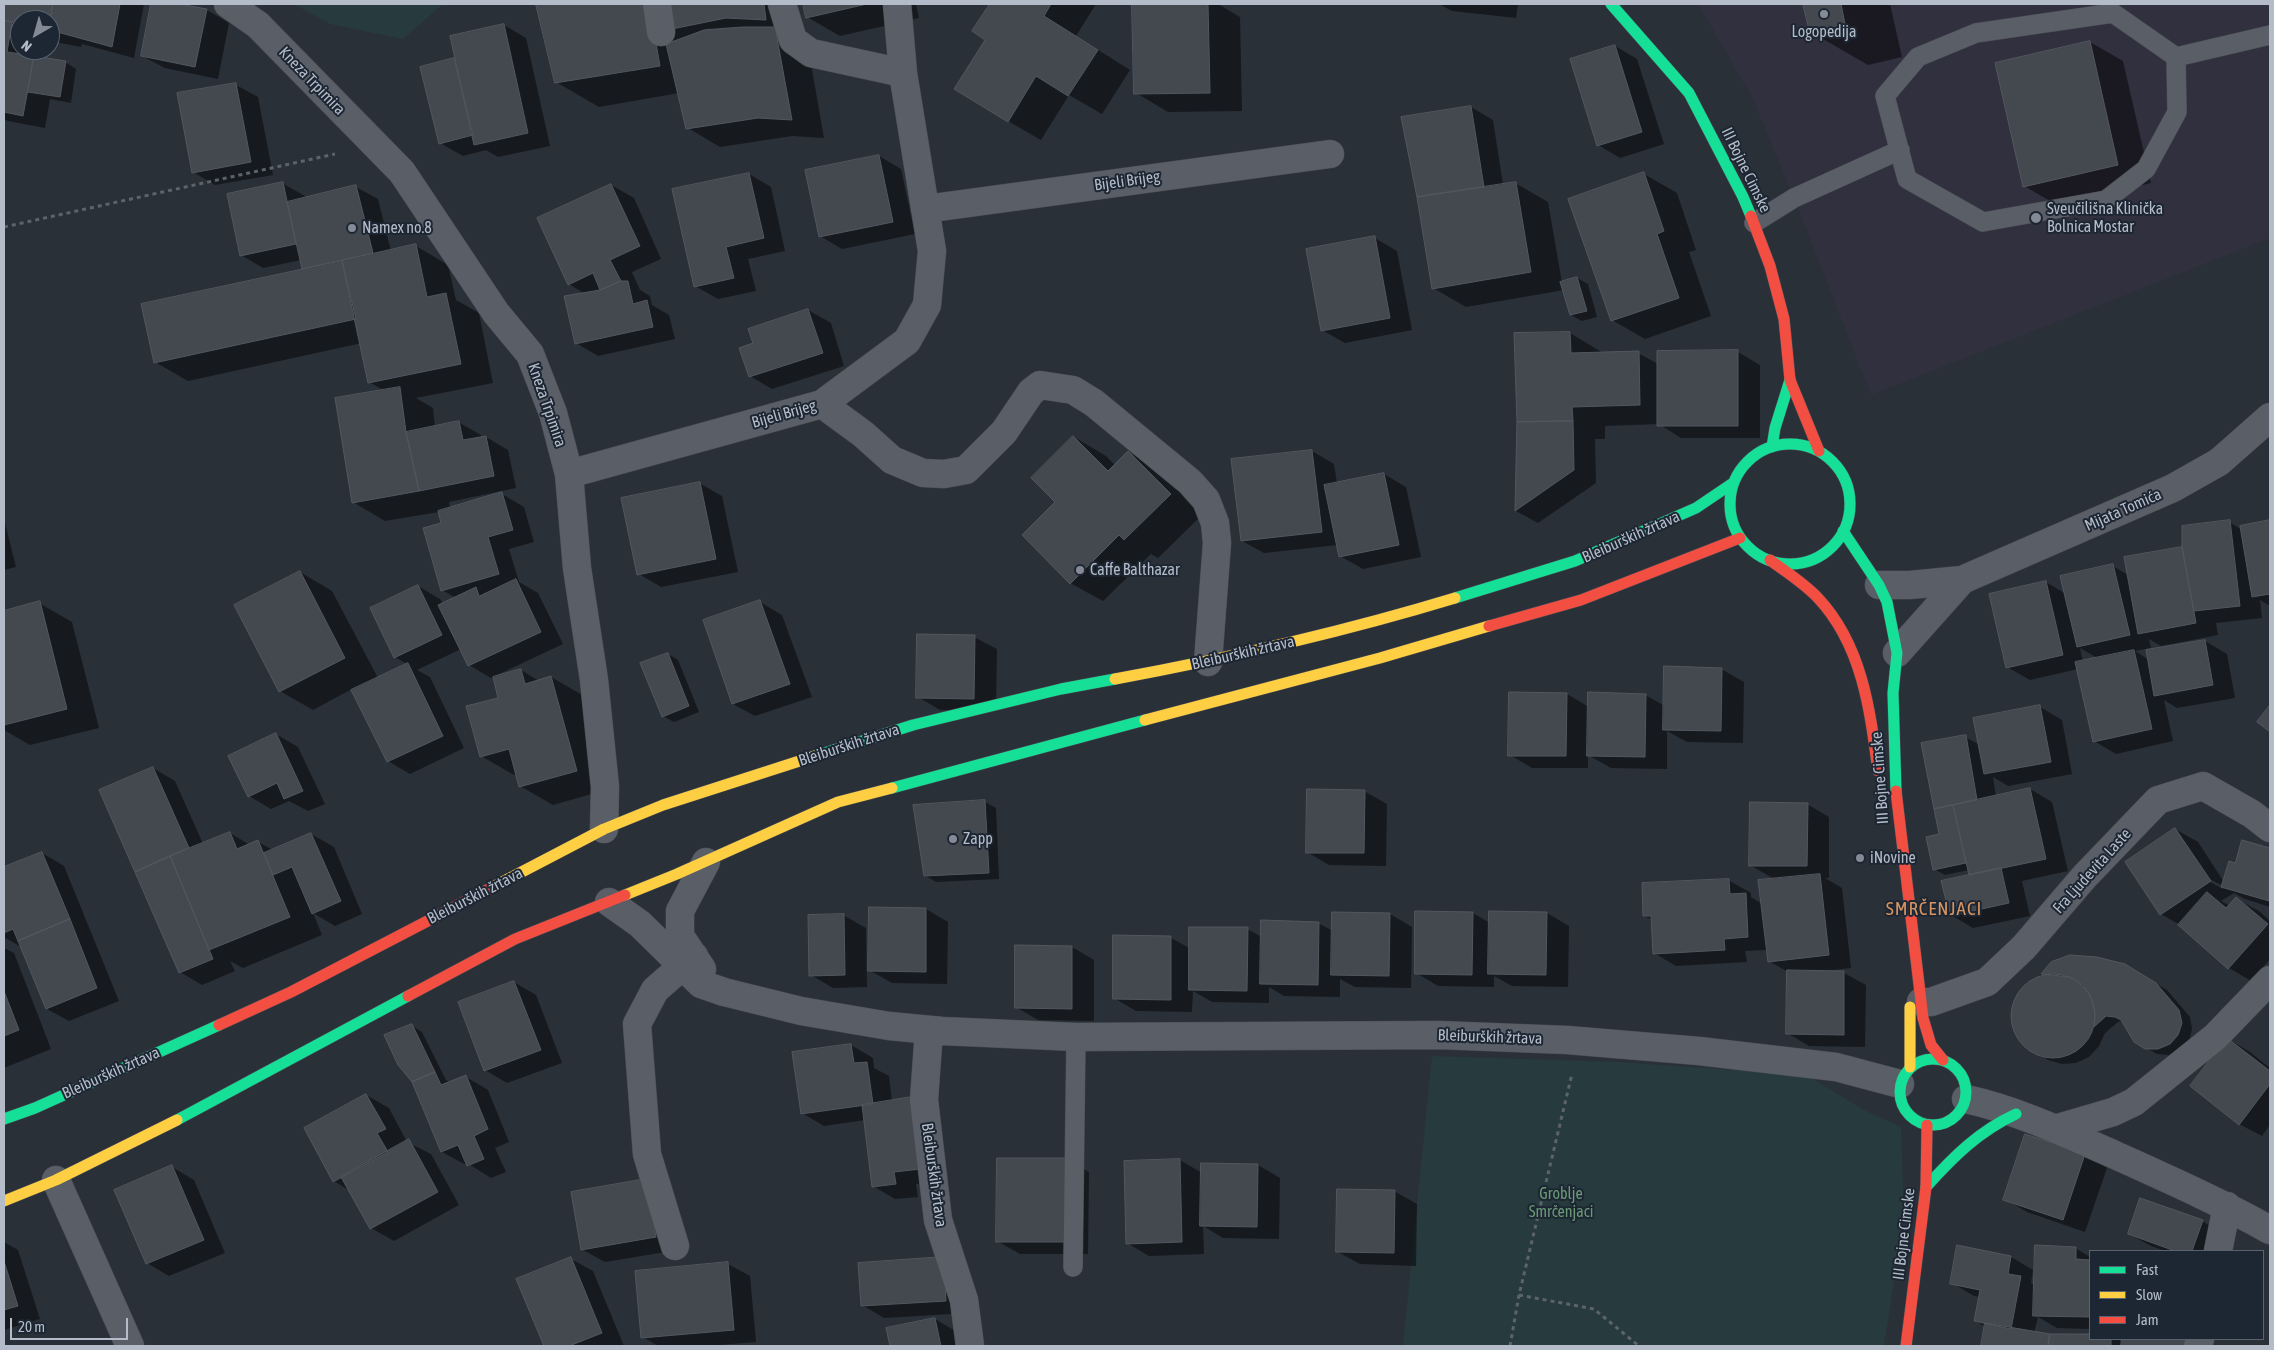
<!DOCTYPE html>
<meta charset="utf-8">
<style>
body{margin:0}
#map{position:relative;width:2274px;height:1350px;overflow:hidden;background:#2a3038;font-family:"Asap Condensed",sans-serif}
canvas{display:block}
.frame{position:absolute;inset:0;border:5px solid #b4bcc9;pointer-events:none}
.legend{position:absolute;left:2089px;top:1250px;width:175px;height:90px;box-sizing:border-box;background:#1d2633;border:1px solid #59626f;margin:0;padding:6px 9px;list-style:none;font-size:15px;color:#b4bcc9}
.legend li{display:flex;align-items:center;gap:10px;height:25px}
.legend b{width:25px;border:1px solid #59626f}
.north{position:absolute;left:10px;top:10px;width:50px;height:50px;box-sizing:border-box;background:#1d2633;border:1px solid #59626f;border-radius:50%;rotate:218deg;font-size:14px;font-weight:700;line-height:20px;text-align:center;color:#b4bcc9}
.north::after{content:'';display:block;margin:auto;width:18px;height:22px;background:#848b96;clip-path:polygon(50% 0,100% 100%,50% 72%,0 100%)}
.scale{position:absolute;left:10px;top:1318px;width:118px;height:22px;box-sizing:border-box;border:2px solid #b4bcc9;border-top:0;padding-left:6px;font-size:15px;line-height:18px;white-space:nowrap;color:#b4bcc9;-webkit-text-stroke:4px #1d2633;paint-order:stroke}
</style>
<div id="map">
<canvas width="2274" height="1350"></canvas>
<div class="frame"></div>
<ul class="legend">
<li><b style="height:6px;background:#16e098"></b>Fast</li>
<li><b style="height:6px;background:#ffcf43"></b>Slow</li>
<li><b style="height:6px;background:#f24e42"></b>Jam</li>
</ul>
<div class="north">N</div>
<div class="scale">20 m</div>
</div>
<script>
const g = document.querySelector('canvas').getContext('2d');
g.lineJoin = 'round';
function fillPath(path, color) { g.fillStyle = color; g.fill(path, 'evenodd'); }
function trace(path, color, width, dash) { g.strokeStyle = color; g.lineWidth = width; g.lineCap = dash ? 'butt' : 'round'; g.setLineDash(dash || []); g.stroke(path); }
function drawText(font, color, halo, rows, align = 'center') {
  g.font = font + ' "Asap Condensed",sans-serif'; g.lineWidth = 4; g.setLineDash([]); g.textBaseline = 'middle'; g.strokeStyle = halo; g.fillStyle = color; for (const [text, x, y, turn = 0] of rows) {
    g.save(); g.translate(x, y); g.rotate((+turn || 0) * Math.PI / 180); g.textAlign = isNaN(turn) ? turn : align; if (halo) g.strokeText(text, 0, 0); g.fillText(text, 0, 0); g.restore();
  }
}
fillPath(new Path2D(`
 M1698,4H2270V238L1871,395L1794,198L1751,95Z`), '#31303e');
fillPath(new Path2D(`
 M294,4H443L403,39L330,24Z
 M1432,1056L1619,1062L1806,1075L1866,1111L1901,1127L1904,1217L1884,1346H1403Z`), '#273a3e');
fillPath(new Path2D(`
 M4,4H144L134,58L82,44L81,47L50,41V20H20V50H32L30,57L65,62L76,69L71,103L50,99L45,128L8,121L4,119Z
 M152,4H172L207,10L229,23L218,79L165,68L142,56Z
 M538,4H794L808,47L824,138L792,136L720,147L688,128L679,93L599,107L556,82Z
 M804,4H916L919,18L840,36L807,17Z
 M991,4H1096L1076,36L1130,70L1102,114L1069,95L1041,140L1008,121L987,39L974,31Z
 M1133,4H1218L1240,17L1242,111L1168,112L1136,93Z
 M1439,4H1518L1516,18L1452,11Z
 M1805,4H1890L1902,57L1868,65L1811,32Z
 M504,25L526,38L550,146L498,157L486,150L463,156L440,143L421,68L456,59Z
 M2090,42L2123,61L2151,183L2057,205L2024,186Z
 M1615,46L1637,59L1664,144L1620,158L1598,145Z
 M236,85L258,97L273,175L215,185L193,172Z
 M1471,107L1493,120L1503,185L1515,183L1548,202L1562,283L1577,278L1588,284L1597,317L1582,321L1571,315L1564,290L1466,307L1433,288Z
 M879,156L901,169L915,234L842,249L820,236L807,171Z
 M749,174L771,187L785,251L748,259L756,291L718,299L695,286Z
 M1644,174L1677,193L1696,250L1689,252L1711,316L1645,339L1612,320Z
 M282,183L305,196V199L356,187L378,199L391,251L416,246L448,265L456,300L479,313L493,383L416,398L433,408L435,427L458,422L481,435V438L486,437L508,450L516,488L449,502L450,509L502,494L524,507L534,542L509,549L519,582L538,593L563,644L495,676L521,670L539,681L551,677L584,696L609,789L553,805L520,786L517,774L514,775L481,756L500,699L494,677L491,678L469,665L461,649L417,670L430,677L464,748L410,774L388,761L352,689L313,710L280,691L300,572L332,591L378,678L407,664L395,657L418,586L440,599L443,604L456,598L442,590L443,524L439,512L385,521L353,502L385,391L369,382L362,343L188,381L155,362L304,270L301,260L263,268L241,255Z
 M611,185L634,198L661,259L632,272L640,290L650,296L652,305L669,315L675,339L598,356L576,343L585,294L569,284Z
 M1375,238L1397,251L1412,330L1345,343L1322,330Z
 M808,310L831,323L844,366L772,389L750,376L754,344Z
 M1570,333L1603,353H1638L1658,364V352H1738L1760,365V438H1681L1659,424L1605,426V439H1595L1596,483L1538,523L1516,511L1518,422Z
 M1074,437L1106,456L1115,465L1128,452L1161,471L1203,514L1158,558L1151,554L1103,601L1070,583L1056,502Z
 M1312,451L1334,464L1337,483L1384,474L1406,487L1421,557L1363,569L1340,556L1338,545L1264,553L1242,541Z
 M699,483L722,496L738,572L661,587L639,574Z
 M4,519L16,567L4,570Z
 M2270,521V606L2260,600L2262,618L2216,623L2218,635L2161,646L2149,639L2151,648L2135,651L2149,660L2205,641L2227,654L2235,698L2177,708L2164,700L2173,741L2116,754L2094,741L2078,669L2030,680L2007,667L2046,582L2066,594L2113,566L2128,575L2125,558L2183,548L2229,522L2241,529V527ZM2080,648L2099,659L2083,662Z
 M760,602L782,615L812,697L755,716L733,704Z
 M39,603L72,622L99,728L30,745L4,730V612Z
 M974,637L997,649L996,711L940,710L918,697Z
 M668,654L678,660L699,712L674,722L663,716Z
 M1721,669L1744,682L1743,743L1687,742L1667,731V769L1611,768L1588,755V768H1532L1510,755L1567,694L1589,707L1645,695L1665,706Z
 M2040,707L2062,720L2072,774L2008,786L1993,777L1996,797L2030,789L2052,802L2068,871L2022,881L2030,916L1973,928L1951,915L1971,876L1969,870L1945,875L1934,869L1965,737L1980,745Z
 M276,734L298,747L325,804L308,811L289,801L271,809L249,796Z
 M153,768L175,781L203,844L230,833L250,845L258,842L273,850L311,834L334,847L362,914L335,926L313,913L322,935L243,968L230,961L235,971L202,985L180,972Z
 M1364,791L1387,804L1386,866L1329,865L1307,852Z
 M985,802L996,808L999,879L936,882L926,876Z
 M1807,804L1829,817V878H1825L1842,888L1851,968L1825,971V972L1844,973L1866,985L1865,1047L1809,1046L1787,1033L1788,972L1769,961L1767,950L1745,951L1747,962L1676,966L1654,953L1653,920L1644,916L1728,880L1751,893V897L1762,904L1776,880L1750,865Z
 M2175,829L2198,842L2224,882L2235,865L2242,841L2270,849V907L2245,899L2234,893L2221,901L2230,906L2236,899L2259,911L2270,921V959L2251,981L2229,968L2180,925L2161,914ZM2206,877L2223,886V889L2205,879Z
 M42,853L64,866L119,1001L69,1021L47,1009L21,947L4,937V869Z
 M870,909H926L948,922L947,984L892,983L869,970Z
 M1473,913L1490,923L1547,913L1569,926L1568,987L1512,986L1494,976V987L1438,986L1416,973Z
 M1390,914L1412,927L1411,988L1355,987L1340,979V997L1284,996L1269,987V1003L1212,1002L1193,991L1192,1012L1136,1011L1114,998L1171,938L1191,949L1247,929L1262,937L1318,923L1333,931Z
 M843,915L866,928L867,987L833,988L811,975Z
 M1016,946L1072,947L1094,960V1021L1038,1020L1016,1007Z
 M4,948L14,953L51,1049L4,1068Z
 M2052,963L2124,965L2167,990L2190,1017L2192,1029L2189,1041L2181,1050L2170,1055L2157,1054L2134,1041L2122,1021L2118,1022L2105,1033L2099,1046L2089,1057L2076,1063L2062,1064L2048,1060L2024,1045L2015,1034L2011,1020L2013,1005L2019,992L2029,982L2041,975Z
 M514,982L536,995L562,1063L507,1083L485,1070Z
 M411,1025L422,1032L446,1080L451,1083L466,1077L488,1090L509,1142L495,1148L506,1172L491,1178L467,1163L464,1164L442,1152L413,1081Z
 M2228,1039L2250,1052L2270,1068V1125L2262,1136L2239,1124Z
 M851,1045L873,1058L874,1068L889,1076L892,1102L943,1181L916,1184L918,1197L895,1199L873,1186L865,1120L824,1126L802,1113Z
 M366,1095L389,1108L407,1142L431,1154L459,1205L394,1241L371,1228L350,1191L334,1181Z
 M2085,1155L2107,1168L2085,1232L2027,1212L2005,1199Z
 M1067,1159L1089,1172L1088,1254H1020L997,1241Z
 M1180,1160L1202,1173L1258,1165L1280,1178L1279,1239L1223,1238L1203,1226L1204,1254L1149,1256L1127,1243Z
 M172,1167L194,1180L225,1253L169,1276L147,1263Z
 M646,1180L678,1250L605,1262L583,1250Z
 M1394,1191L1417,1204L1416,1266L1360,1264L1338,1252Z
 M2202,1221L2224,1234L2218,1251H2165L2151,1246L2129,1234Z
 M4,1242L18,1250L40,1319L4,1330Z
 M1958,1247L2011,1257L2033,1270L2031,1283L2035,1286L2075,1248L2090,1257V1329L2057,1328L2038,1317L2034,1333L2049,1335H2090V1339H2118L2123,1342V1339H2213L2212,1346H1983L1986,1327L1975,1321L1980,1297L1974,1296L1952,1283Z
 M943,1258L968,1313L884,1318L862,1305Z
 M571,1259L593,1271L624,1346H545L518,1280Z
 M728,1264L750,1276L756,1342L707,1346H658L643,1337Z
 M935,1319L957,1332L960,1346H891L887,1329Z`), '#0007');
const building = new Path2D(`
 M4,4H53L50,20H20V24L4,20Z
 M53,4H120L112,47L50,30Z
 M151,4H179L207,9L195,67L141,56Z
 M536,4H649L660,66L555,83Z
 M665,4H764L766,20L726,18L667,30Z
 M803,4H867L806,18Z
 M990,4H1051L1044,16L1098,50L1068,96L1036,76L1008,122L954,89L985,40L972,31Z
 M1132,4H1208L1210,93L1134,94Z
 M1803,4H1841L1845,24L1810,32Z
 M4,20L12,22L7,52L34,56L23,116L4,112Z
 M504,24L528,133L474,145L450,36Z
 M743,27H775L792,120L758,118L686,129L666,44L704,30Z
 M2090,41L2118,165L2023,187L1995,63Z
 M1615,45L1642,132L1597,146L1570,59Z
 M34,56L66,61L60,97L28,92Z
 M454,58L473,135L439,144L420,67Z
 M236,83L251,162L192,173L177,93Z
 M1471,106L1484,187L1417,197L1401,117Z
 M879,155L893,222L819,237L805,170Z
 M1644,172L1664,231L1657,234L1679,298L1611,321L1568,199Z
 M749,173L764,238L726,247L734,278L694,287L672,189Z
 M283,182L296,244L240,256L227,194Z
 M1516,182L1531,272L1432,289L1417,197Z
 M611,184L640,246L610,260L621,281L600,290L593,273L568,285L537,218Z
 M356,185L373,253L302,269L287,202Z
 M1375,236L1390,318L1321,331L1306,249Z
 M416,244L427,297L446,293L461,364L368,383L342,261Z
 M342,261L356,319L154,363L141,304Z
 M1577,277L1587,311L1570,315L1560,282Z
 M621,281H628L633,304L647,300L653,327L575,344L564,296L600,290Z
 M808,309L823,353L749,377L739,348L753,343L748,329Z
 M1570,332L1571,353L1639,351L1640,405L1572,407L1573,421L1517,422L1514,333Z
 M1738,350V426H1657V351Z
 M400,387L406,432L419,491L352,503L335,398Z
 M459,421L463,440L486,436L494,476L419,491L406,432Z
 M1573,421L1574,470L1515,511L1517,422Z
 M1073,436L1108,471L1128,451L1171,494L1124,540L1119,535L1070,584L1022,535L1055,502L1031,478Z
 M1312,450L1322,532L1241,541L1231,459Z
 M1384,473L1399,545L1339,557L1324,485Z
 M700,482L716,559L637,575L621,498Z
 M502,492L513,530L488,537L499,574L441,591L423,528L441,523L438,511Z
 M2230,520L2240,606L2194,611L2182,547V526Z
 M2270,520V594L2252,597L2240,526Z
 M2182,547L2196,623L2138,634L2124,557Z
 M2113,564L2130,635L2077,647L2060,576Z
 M300,571L345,658L279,692L234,605Z
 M516,579L541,632L468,666L438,605L476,587L479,596Z
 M2046,581L2063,655L2006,668L1989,594Z
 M418,585L442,635L394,658L370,608Z
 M760,600L790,684L732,704L703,620Z
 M40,601L67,709L4,725V611Z
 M917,634L975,635L974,699L916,698Z
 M2205,640L2213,685L2154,696L2146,650Z
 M2134,650L2152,729L2093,742L2075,662Z
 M668,653L689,706L662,717L640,663Z
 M408,663L443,736L387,762L351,690Z
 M1664,666L1722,668L1721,731L1663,730Z
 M521,669L525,684L551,676L577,771L519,787L509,749L480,757L466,706L498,698L493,677Z
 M1509,692L1567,693L1566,756H1508Z
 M1588,692L1646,694L1645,757L1587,756Z
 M2040,705L2051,762L1984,774L1973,718Z
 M2270,705V732L2257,722Z
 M276,733L303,791L284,799L277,783L248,797L228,756Z
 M1966,735L1977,800L1934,809L1921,743Z
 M153,767L189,848L135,872L99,790Z
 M2030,788L2046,859L1969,875L1953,805Z
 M1307,789L1365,790L1364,853H1306Z
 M985,800L989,873L924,876L913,805Z
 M1750,802L1808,803L1807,866H1749Z
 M1953,805L1966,863L1933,870L1926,837L1939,834L1934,809Z
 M2175,828L2211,881L2160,915L2125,862Z
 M230,832L237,849L258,840L290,917L209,950L170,856Z
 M311,833L341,901L312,914L292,867L273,875L264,853Z
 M2242,840L2270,848L2269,901L2221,887L2229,861L2235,863Z
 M42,852L70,919L18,941L13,929L4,933V867Z
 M170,856L213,959L179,973L135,872Z
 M2001,868L2009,903L1950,916L1941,881Z
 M1820,874L1829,955L1768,962L1758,880Z
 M1729,879L1730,894L1746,893L1748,937L1724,939L1725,950L1653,954L1651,916H1643L1642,883Z
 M2207,892L2226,908L2236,897L2268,924L2228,969L2178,925Z
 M869,907L926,908V972L868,971Z
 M1415,911L1473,912L1472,975L1415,974Z
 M1489,911L1547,912L1546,975L1488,974Z
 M1332,912L1390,913L1389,976L1331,975Z
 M844,914L845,975L809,976L808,915Z
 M70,919L97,988L46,1009L18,941Z
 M1261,920L1319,922L1318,985L1260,984Z
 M1189,927H1248L1247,991L1189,990Z
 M1113,935L1171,936V1000L1113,999Z
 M1015,945L1072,946V1009L1015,1008Z
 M2070,955L2097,957L2125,964L2156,983L2179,1010L2182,1023L2178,1035L2170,1044L2158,1049H2145L2134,1042L2121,1020L2115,1017L2106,1016L2094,1027L2095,1012L2091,997L2083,985L2071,977L2041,974L2051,962Z
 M1787,970L1844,971V1035L1786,1034Z
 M2011 1016a42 42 0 1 1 84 0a42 42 0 1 1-84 0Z
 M514,981L541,1050L484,1071L458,1002Z
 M4,991L19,1030L4,1036Z
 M412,1024L435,1072L412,1082L398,1065L384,1035Z
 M2227,1038L2270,1071V1084L2239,1125L2190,1086Z
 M851,1044L854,1063L867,1062L873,1104L801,1114L792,1052Z
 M435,1072L441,1085L466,1075L488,1129L474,1136L484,1159L467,1166L458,1145L441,1152L412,1082Z
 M366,1094L386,1129L377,1133L388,1152L333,1182L304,1128Z
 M912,1097L921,1169L894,1172L896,1184L872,1187L862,1105Z
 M2025,1134L2085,1154L2063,1220L2003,1200Z
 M409,1139L438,1192L370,1229L341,1177Z
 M997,1158H1067V1242H996Z
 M1180,1159L1182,1242L1126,1244L1124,1161Z
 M1201,1163L1258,1164L1257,1227L1200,1226Z
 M172,1165L204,1240L146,1264L114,1190Z
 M646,1179L656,1237L581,1250L571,1192Z
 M1337,1189L1395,1190L1394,1253L1336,1252Z
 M2140,1198L2203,1220L2192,1251H2175L2128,1234Z
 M1957,1245L2011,1256L2008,1274L2021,1276L2011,1329L1974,1321L1980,1290L1950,1284Z
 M2035,1245L2076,1247V1259L2090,1260V1317L2033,1316Z
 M571,1257L602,1333L569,1346H544L516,1279Z
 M944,1257L946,1301L861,1306L858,1263Z
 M4,1261L18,1306L4,1310Z
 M728,1262L734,1330L641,1338L635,1271Z
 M935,1318L941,1346H890L886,1328Z
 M1985,1323L2050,1334L2048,1346H1981Z
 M2050,1334H2090V1339H2111V1346H2048Z
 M2122,1339H2188L2187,1346H2121Z`);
fillPath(building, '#444950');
trace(building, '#52575f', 1);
const lane = new Path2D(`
 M2176,57L2177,112L2146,169L2106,200L1983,222L1907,179L1885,96L1918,57L1976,33L2113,13L2176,57L2270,35
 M1754,223L1794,198L1900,150
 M1073,1267L1076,1037`);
const street = new Path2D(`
 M228,4L258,25L402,172L496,313L530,354L553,413L569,474L577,568L594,680L605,787L604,829
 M657,4L661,32
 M782,4L793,40L811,53L903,73
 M925,209L1330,154
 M822,404L863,434L892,460L923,473L944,474L966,470L1004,432L1031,392L1040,385L1073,390L1094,403L1190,482L1206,500L1215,523L1217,543L1208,662
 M569,474L822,404L907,341L927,305L932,251L903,73L897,4
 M1962,580L2173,488L2219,462L2270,417
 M1879,585H1910L1962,580L1897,653
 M609,902L640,924L701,984L724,992L801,1011L889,1026L942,1031L1076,1037L1439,1035L1567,1040L1699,1051L1836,1067L1900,1084
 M702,969L680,936V911L706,862
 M1921,1002H1931L1987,982L2024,947L2085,876L2158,800L2203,786L2252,814L2270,828
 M929,1030L924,1100L938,1220L964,1300L970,1346
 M1966,1099C2017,1110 2067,1134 2115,1155C2168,1179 2220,1202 2270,1230
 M2055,1129L2113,1112L2134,1102L2215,1037L2270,980
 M56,1180L130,1346
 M675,1246L647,1154L637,1024L655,990L694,956
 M2218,1251L2227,1206
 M2198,1346L2200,1339`);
const fast = new Path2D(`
 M1611,4L1689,93L1743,197L1751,216
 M1730 504a60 60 0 1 1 120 0a60 60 0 1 1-120 0Z
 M1772,447L1775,428L1790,380
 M1843,531L1879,585L1887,602L1897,653L1893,693L1896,791
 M1455,598L1575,561L1696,508L1733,483
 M815,756L913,725L1061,689L1115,679
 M892,788L1145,720
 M1900 1092a33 33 0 1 1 66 0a33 33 0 1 1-66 0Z
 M4,1119L35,1108L219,1025
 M177,1120L408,996
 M1926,1187C1953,1157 1979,1131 2016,1114`);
const slow = new Path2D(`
 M1115,679C1229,658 1343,632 1455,598
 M1145,720L1380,658L1489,626
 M491,888L604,829L663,805L815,756
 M625,895L677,874L838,802L892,788
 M1910,1007V1067
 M4,1201L56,1180L177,1120`);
const jam = new Path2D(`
 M1751,216L1770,266L1784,319L1790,380L1819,451
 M1770,560C1786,572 1804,583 1818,598C1862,645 1870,709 1878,771
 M1489,626L1581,600L1740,538
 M1896,791L1923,1018L1931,1045L1943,1060
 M408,996L515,939L625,895
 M219,1025L291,992L491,888
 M1906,1346L1926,1187L1927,1125`);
trace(lane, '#484c53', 20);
trace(street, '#484c53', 29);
trace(fast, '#484c53', 12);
trace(slow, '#484c53', 12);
trace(jam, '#484c53', 12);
trace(new Path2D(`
 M4,227L335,154
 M1519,1295L1594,1309L1639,1346
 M1510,1346L1519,1295L1572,1074`), '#5d636a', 3, [4, 4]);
trace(lane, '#5a5e66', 19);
trace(street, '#5a5e66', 28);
trace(fast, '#16e098', 11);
trace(slow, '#ffcf43', 11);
trace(jam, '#f24e42', 11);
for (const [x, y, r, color] of [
 [1824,14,5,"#848b96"],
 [2036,218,6,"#848b96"],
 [352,228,5,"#848b96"],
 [1080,570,5,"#848b96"],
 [953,839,5,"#848b96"],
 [1860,858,5,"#848b96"]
]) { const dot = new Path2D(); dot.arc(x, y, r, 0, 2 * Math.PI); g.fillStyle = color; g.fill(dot); trace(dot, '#1d2633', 2); }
drawText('16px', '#b4bcc9', '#1d2633', [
 ["Logopedija",1824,32,"center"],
 ["Sveučilišna Klinička",2047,209],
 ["Bolnica Mostar",2047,227],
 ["Namex no.8",362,228],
 ["Caffe Balthazar",1090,570],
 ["Zapp",963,839],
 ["iNovine",1870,858]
], 'left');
drawText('16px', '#b4bcc9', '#1d2633', [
 ["Kneza Trpimira",312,81,46],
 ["III Bojne Cimske",1746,170,64],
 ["Bijeli Brijeg",1127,181,-8],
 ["Kneza Trpimira",547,405,71],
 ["Bijeli Brijeg",784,414,-16],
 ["Mijata Tomića",2123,510,-24],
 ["Bleiburških žrtava",1631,537,-24],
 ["Bleiburških žrtava",1243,653,-13],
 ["Bleiburških žrtava",849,745,-18],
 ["III Bojne Cimske",1880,778,-94],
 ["Fra Ljudevita Laste",2092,871,-48],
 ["Bleiburških žrtava",475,896,-27],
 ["Bleiburških žrtava",1490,1037,2],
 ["Bleiburških žrtava",111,1073,-24],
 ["Bleiburških žrtava",934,1175,82],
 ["III Bojne Cimske",1904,1234,-83]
]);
drawText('16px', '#6b9a76', '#1d2633', [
 ["Groblje",1561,1194],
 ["Smrčenjaci",1561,1212]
]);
g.letterSpacing = '1px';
drawText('19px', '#d59563', '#1d2633', [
 ["SMRČENJACI",1934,909]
]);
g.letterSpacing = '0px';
</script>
